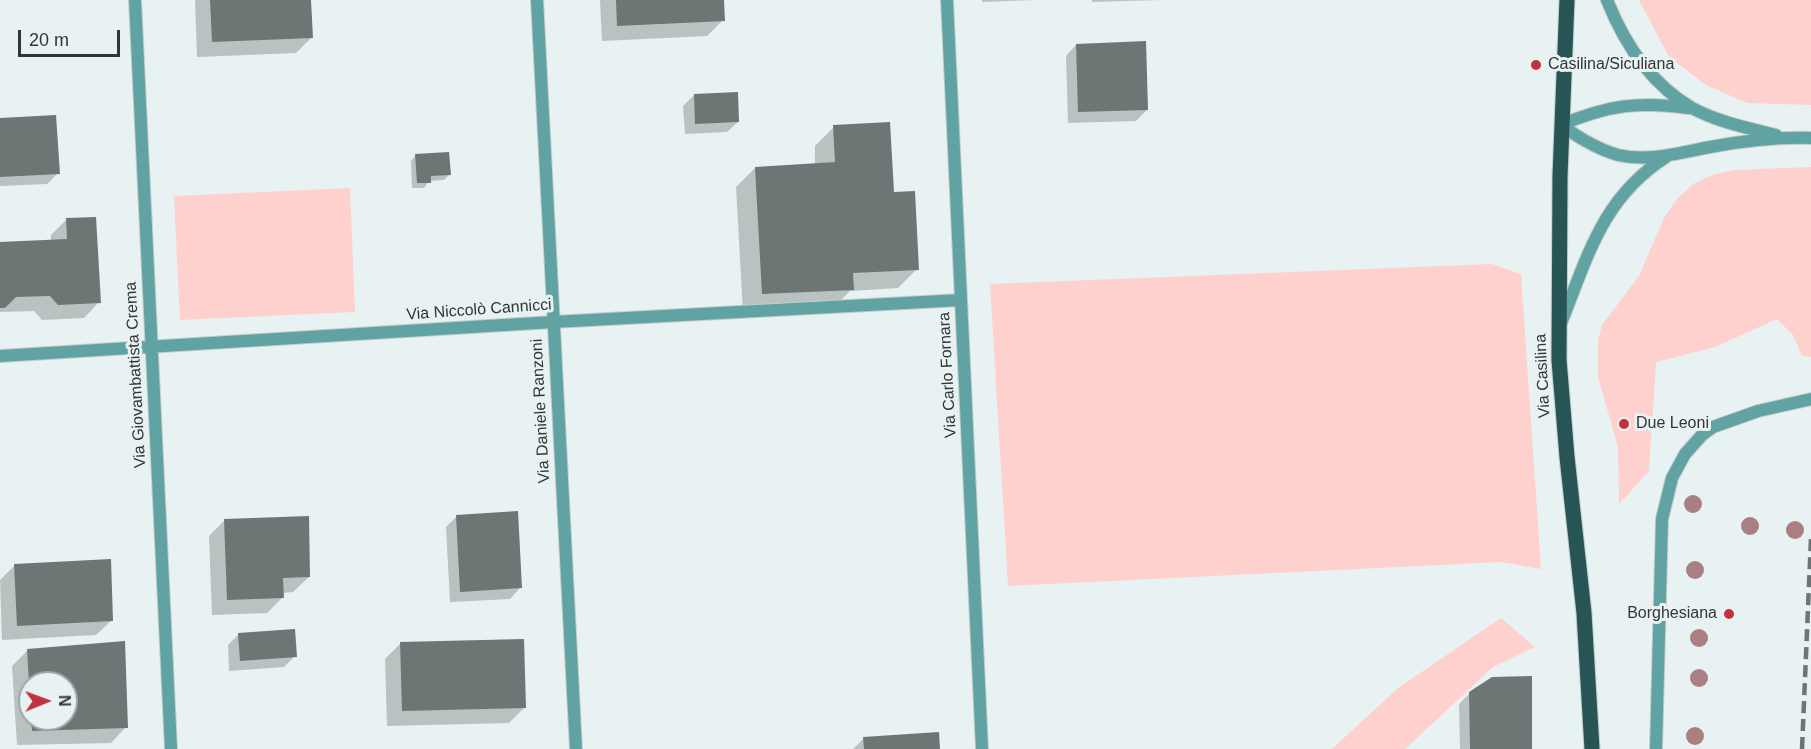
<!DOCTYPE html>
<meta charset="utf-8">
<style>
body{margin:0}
#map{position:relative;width:1811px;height:749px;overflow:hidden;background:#e8f2f2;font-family:Arial,sans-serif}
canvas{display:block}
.north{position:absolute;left:18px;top:671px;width:60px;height:60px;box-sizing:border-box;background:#e8f2f2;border:2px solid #9fa7a7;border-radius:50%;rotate:89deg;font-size:16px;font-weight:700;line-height:24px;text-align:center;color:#323636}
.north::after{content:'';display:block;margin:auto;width:21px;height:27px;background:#c1313e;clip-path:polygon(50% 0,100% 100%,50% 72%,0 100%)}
.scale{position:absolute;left:18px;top:30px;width:102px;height:27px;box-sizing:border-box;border:3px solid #323636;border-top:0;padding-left:8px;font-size:18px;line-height:21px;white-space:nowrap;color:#323636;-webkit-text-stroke:4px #e8f2f2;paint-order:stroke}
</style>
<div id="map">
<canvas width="1811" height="749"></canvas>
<div class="north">N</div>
<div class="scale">20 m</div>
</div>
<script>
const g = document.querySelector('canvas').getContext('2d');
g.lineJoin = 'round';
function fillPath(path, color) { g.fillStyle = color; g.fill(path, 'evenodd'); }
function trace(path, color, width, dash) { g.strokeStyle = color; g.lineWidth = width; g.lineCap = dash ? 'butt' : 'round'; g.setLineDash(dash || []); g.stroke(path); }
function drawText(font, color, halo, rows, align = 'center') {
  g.font = font + ' Arial,sans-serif'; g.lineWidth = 6; g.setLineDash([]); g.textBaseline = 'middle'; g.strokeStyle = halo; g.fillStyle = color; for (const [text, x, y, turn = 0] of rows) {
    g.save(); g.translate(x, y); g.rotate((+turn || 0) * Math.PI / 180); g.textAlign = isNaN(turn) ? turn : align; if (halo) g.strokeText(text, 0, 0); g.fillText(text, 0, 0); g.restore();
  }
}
fillPath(new Path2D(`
 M1639,0H1811V105L1747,103L1706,85L1669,57Z
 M1811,167V357L1802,356L1793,335L1777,319L1715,347L1656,362L1649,471L1619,504L1618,447L1598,377V340L1602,325L1639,276L1664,218L1676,200L1693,184L1712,175L1734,170Z
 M350,188L355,312L180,320L174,196Z
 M1492,264L1521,274L1541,569L1502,562L1008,586L990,284Z
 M1501,618L1535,647L1493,667L1405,749H1332L1398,688Z`), '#fed1cf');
fillPath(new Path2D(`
 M195,0H310L311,38L296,53L197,57Z
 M600,0H722L723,20L707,36L602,41Z
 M982,0H1035L982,2Z
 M1092,0H1161L1092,2Z
 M1076,45L1147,110L1136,121L1068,123L1066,56Z
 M694,95L738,122L727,132L685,134L683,106Z
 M0,120L58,173L47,184L0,186Z
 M834,127L893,194L917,269L898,288L850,291L833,308L743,313L736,187L755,168L815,165V146Z
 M416,155L449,175L444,180L429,181L424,188H412L411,161Z
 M66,220L99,302L84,318L42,320L34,311L0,312V243L51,241V235Z
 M457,516L520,588L510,599L450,602L446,527Z
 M225,520L309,577L293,592L282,593V598L267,613L212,615L209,536Z
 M15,565L112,620L96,635L2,640L0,580Z
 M239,634L295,656L284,667L229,671L228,645Z
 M401,643L524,708L509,723L387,726L385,659Z
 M27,651L126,727L111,743L17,745L12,666ZM30,683H66V719H30Z
 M1470,693L1531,749H1460L1459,704Z
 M864,738L939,749H853Z`), '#0003');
fillPath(new Path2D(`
 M210,0H311L313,38L212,42Z
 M616,0H724L725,21L617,26Z
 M1146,41L1148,110L1078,112L1076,44Z
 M738,92L739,122L695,124L694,94Z
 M56,115L60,174L0,177V118Z
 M890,122L894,192L915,191L919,270L853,273L854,290L762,294L755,167L835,162L833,125Z
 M449,152L451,175L431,176V183H417L415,154Z
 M96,217L101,303L58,305L50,296L16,297L5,308H0V242L67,239L66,218Z
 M518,511L522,588L460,592L456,515Z
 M309,516L310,577L283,578L284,598L227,600L224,519Z
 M111,559L113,621L17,626L14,564Z
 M295,629L297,657L240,661L238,633Z
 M524,639L526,708L402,711L400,642Z
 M125,641L128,728L32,731L31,719H66V683H29L27,649Z
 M1532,676V749H1470L1469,692L1492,677Z
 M939,732L940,749H864L863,737Z`), '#6d7675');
const minor = new Path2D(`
 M135,0L171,749
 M537,0L576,749
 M947,0L982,749
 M1607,0C1624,43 1651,84 1692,108C1718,122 1748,128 1776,135
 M1561,125C1579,138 1597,149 1618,155C1648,162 1680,153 1710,147C1743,141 1777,137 1811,138
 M1561,125C1608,105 1639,101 1689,108
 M1561,323C1588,256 1602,198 1666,157
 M0,356L553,322L961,300
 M1656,749L1662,519L1672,478L1685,454L1702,435L1713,427L1758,411L1811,399`);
const primary = new Path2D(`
 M1567,0L1560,176L1559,360L1567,457L1584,613L1592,749`);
trace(minor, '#c4cccc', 14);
trace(primary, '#c4cccc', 17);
trace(minor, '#61a2a2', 12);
trace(primary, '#275555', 15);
trace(new Path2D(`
 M1802,749L1811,538`), '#6e7474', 4.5, [12, 6]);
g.fillStyle = '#a97f82';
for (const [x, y] of [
 [1693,504],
 [1750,526],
 [1795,530],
 [1695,570],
 [1699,638],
 [1699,678],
 [1695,736]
]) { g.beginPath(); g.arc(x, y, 9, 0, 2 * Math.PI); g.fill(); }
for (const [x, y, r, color] of [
 [1536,65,6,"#c1313e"],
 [1624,424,6,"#c1313e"],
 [1729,614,6,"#c1313e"]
]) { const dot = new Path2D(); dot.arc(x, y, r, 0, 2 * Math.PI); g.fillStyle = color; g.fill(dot); trace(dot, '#e8f2f2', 2); }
drawText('16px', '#323636', '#e8f2f2', [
 ["Casilina/Siculiana",1548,65],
 ["Due Leoni",1636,424],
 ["Borghesiana",1717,614,"right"]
], 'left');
drawText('16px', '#323636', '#e8f2f2', [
 ["Via Niccolò Cannicci",479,310,-4],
 ["Via Giovambattista Crema",136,375,-93],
 ["Via Carlo Fornara",948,375,-93],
 ["Via Casilina",1543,376,-93],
 ["Via Daniele Ranzoni",541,411,-93]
]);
</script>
